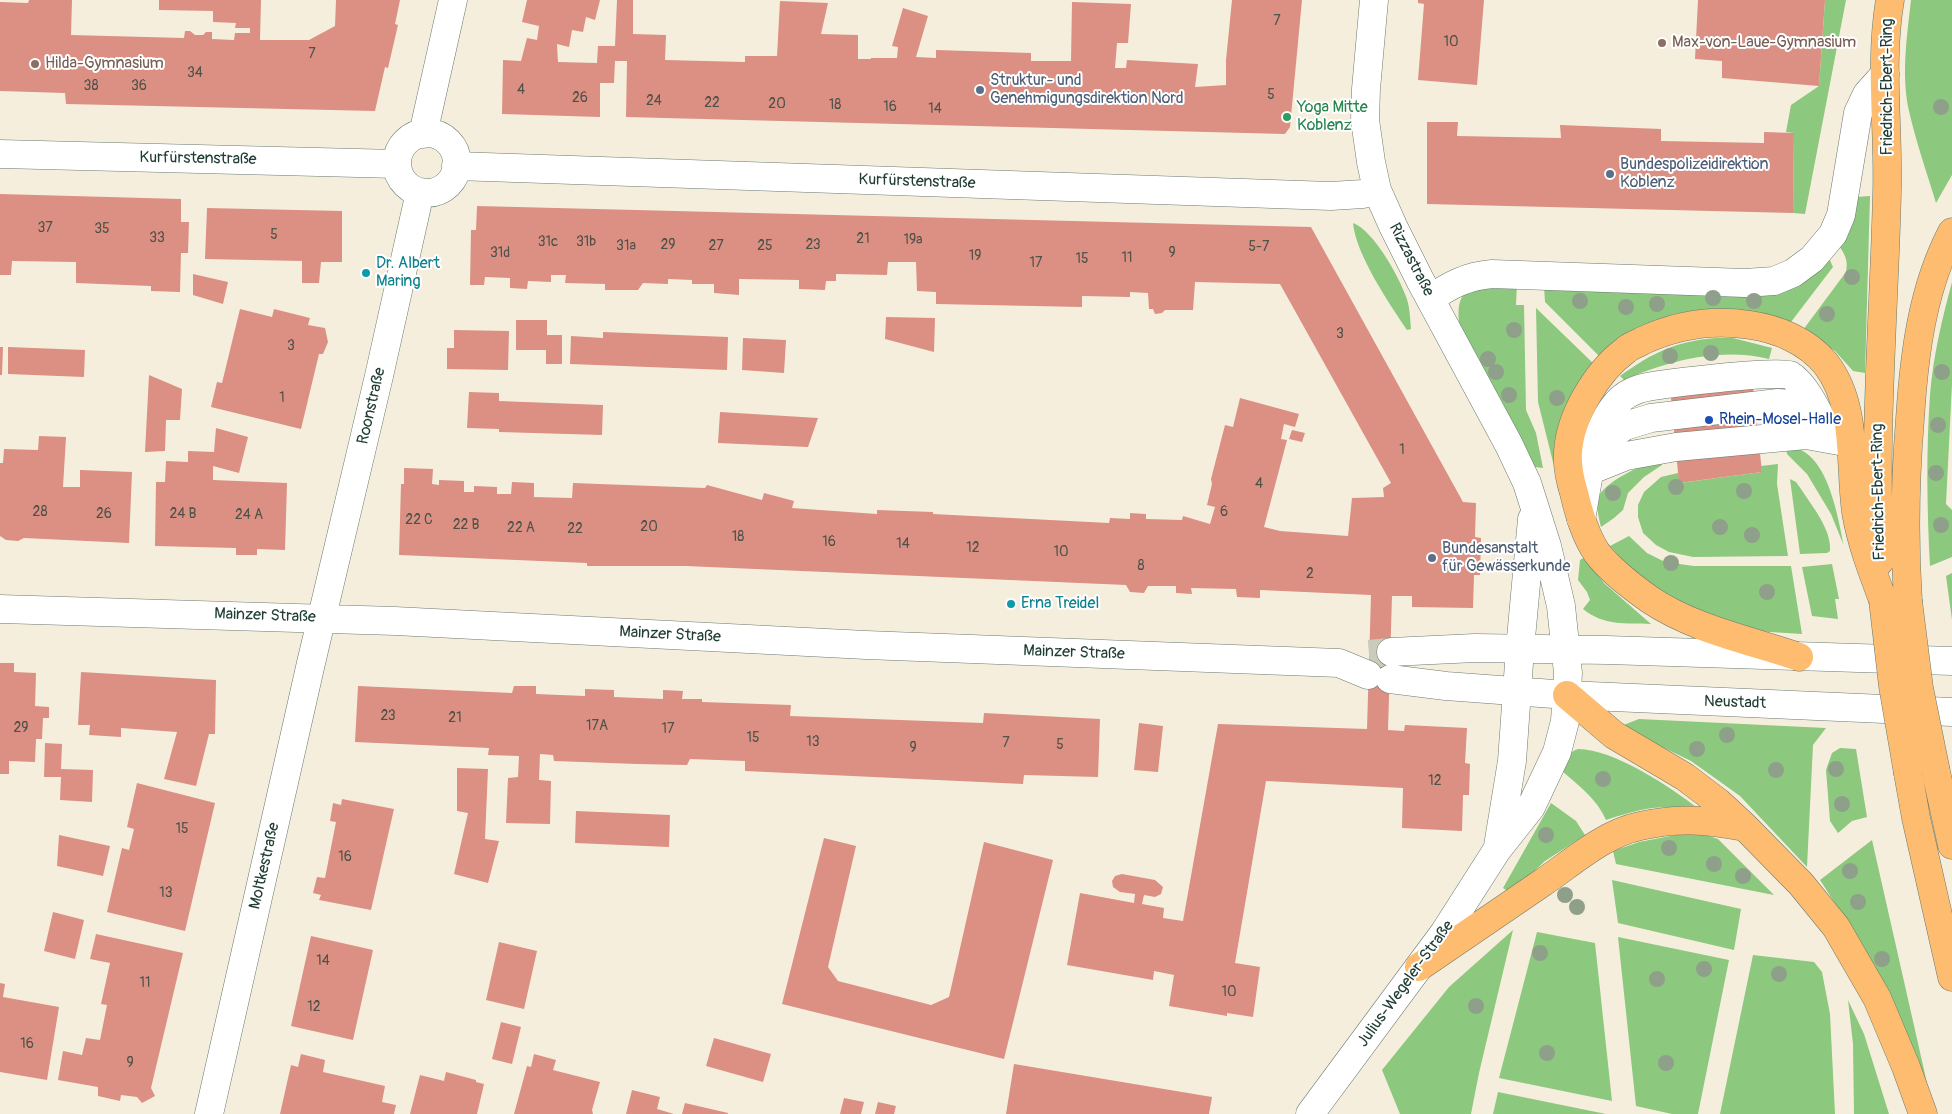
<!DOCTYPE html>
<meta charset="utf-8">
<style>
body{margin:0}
canvas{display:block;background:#f6eedd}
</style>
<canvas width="1952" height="1114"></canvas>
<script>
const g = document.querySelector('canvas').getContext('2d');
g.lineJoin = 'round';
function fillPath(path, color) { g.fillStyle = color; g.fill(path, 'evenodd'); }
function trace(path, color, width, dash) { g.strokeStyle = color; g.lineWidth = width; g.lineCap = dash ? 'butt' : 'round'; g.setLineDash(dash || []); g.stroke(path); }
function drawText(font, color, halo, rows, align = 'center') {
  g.font = font + ' Pangolin,sans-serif'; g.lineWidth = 4; g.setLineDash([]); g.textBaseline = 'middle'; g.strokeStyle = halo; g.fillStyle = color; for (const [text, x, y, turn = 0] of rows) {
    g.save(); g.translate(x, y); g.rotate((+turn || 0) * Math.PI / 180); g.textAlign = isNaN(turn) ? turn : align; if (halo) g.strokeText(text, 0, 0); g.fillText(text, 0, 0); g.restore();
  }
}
fillPath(new Path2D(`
 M1825,0H1846L1805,214L1793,213L1794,133L1786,132L1791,105L1819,86Z
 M1911,0H1952V175L1936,203C1927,173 1916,142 1909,111C1901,75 1907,36 1911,0Z
 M1870,196L1865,373L1853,371L1835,351L1803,330L1846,272C1848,261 1846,256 1839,246C1852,231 1854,216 1856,197Z
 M1353,223C1373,230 1398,275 1405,294C1410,305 1410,318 1411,329L1407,330C1389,303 1356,255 1353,223Z
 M1829,258L1833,267L1791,322C1753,307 1686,303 1649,324C1632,334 1617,347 1601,358L1545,302L1544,286L1759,290Z
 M1952,282V384L1946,504L1952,510V557L1930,566C1927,509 1926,452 1930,395C1933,357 1942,319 1952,282Z
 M1517,283L1516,305H1524L1526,410L1536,433L1543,468L1535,467L1460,328C1452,279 1481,286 1517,283Z
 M1536,308L1595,365L1557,478L1538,402Z
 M1716,338H1733L1772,348L1769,359C1720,347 1668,361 1624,380L1620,376C1652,353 1676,341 1716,338Z
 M1786,447C1827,445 1838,517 1844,546L1831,514L1807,474L1787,454Z
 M1661,458L1662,465L1644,477L1628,493L1623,510L1614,518L1601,527C1599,518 1595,504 1599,496C1608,479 1644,465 1661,458Z
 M1778,464L1777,484L1788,556L1693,557L1669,552L1656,545L1643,533L1638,517V505L1644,492L1661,477L1678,473L1680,483L1762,472L1761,466Z
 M1790,479L1796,482L1801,489C1812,506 1832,530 1830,551L1827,553L1800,554Z
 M1629,536L1647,553L1665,562L1694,566H1791L1802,634L1754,631L1672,602L1639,577L1610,546Z
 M1585,557L1604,583L1651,624C1625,623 1604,626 1583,609L1590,600L1587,592L1578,580L1580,560Z
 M1832,564L1839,599H1835L1838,619L1812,616L1802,567Z
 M1952,573V620L1946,576Z
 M1639,719L1826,728L1813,745L1807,867L1740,796L1691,761L1623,728L1626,724Z
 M1840,748L1856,749L1867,817L1852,821L1838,833L1830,821L1826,770L1832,753Z
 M1578,749C1614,749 1670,787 1699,809C1662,804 1641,808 1606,820C1597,799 1579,786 1562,771C1565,762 1567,752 1578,749Z
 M1551,803L1576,821L1585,835L1545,861L1511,893L1503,888Z
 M1681,834H1703L1718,839L1774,895L1616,864L1613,851L1639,842Z
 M1872,840L1934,1114L1888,997L1867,953L1820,880Z
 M1612,880L1741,909L1734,950L1618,923Z
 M1513,930L1479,1073L1471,1114H1400L1382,1070L1449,987Z
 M1537,932L1595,943L1612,1101L1499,1078Z
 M1618,937L1729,960L1698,1114H1672L1636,1106Z
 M1753,955L1814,962L1822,972L1830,1014L1835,1114H1720Z
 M1848,1000L1864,1034L1889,1114H1854L1853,1044Z
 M1498,1092L1606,1114H1493Z`), '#8cc87e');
fillPath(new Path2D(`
 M29,0H72L71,35L184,38L185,31H190L195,35H203L206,32H212V39L234,40L235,33H250V28H235L236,23L213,22V11L159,10V0H261L260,40H309L335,26L336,0H400L395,24L398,25L388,68L385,67L375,111L66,104L65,93L0,91V2L28,3Z
 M527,0H600L595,20L586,17L583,32L572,30L569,47L557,44L558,62L597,63L598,46H615L617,0H633V34L666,35L665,60L745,62V56H777L780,1L828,3L821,34L858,35V59H871V58H897L898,47L892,46L903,8L928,16L916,57L936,58V50L1031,53V61H1071L1072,2L1131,4L1128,43H1117L1115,68H1126L1127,60L1198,64L1195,87L1226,85V60L1232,0H1302L1290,127L1285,134L626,117L627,61H615L614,83H600V117L502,114L503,60L521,61L527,38L537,40L539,26L522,22Z
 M1418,0H1484L1477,85L1418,80L1424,4L1418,3Z
 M1698,0H1825L1819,86L1722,78V61L1695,59Z
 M1427,122H1458L1457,136L1561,138L1560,125L1661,129V141L1764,143V132L1794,133L1793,213L1427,204Z
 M0,194L181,199V222H189L188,253H181L180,292L151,291V286L76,283V262L12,261L11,275H0Z
 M477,206L1311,227L1463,502L1476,503L1475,537L1481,538L1480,575H1474L1473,608L1412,607V596H1392L1388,730L1404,731L1405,725L1467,728L1465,763L1470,764L1469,795H1463L1462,831L1402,828L1403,788L1266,781L1235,963L1260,967L1253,1017L1227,1013V1016L1169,1006L1174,975L1154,971L1153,980L1067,965L1080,893L1134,903L1135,894L1120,892L1113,887L1112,881L1115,876L1122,874L1155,880L1163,887L1161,894L1155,897L1144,895L1142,904L1164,908L1163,918L1183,921L1218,724L1367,729L1371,595L1260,590V598L1237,597L1236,589L1191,588L1192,594L1176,593V586H1148L1144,593L1130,592L1126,585L686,566H587V563L399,555L401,484H404V468L433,469L432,484L439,485V480L464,481V492H474V486L497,487V494H511L512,482L534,483V497L572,498L573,483L705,488L707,485L762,500L764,493L794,501L792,508L877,514V510L933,512V514L1109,523L1110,518L1130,519V513L1146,514V519L1182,520L1183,516L1210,524L1215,507L1207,505L1212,484L1211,479L1225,425L1233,427L1240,398L1299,414L1295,427L1284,424L1281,439L1287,440L1264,527L1280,531L1348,536L1352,498L1384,497L1383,488L1391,483L1280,284L1195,282L1193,310H1165L1162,313L1155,314L1153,309H1149L1148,293L1130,292V297L1082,296V307L936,304V292L917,291L916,262H888L887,275L836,274V281H826L825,290L799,289V280L739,279V295L714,293V284H692V280L668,279V284L643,283L638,290H605V284L565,283L566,275H551V282L528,281L527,289L510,288V278L485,277L484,285H470L471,230H476Z
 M207,208L342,211V262H321L319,283H302V261L205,259Z
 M193,274L228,282L223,304L193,295Z
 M240,309L272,317L274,309L310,318L308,325L325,328L328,342L323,354H319L301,429L211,407L217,382L222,383Z
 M886,317L935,318L934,352L885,339Z
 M516,320H547V335H562V364H546V350H516Z
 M454,330L509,331L508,370L447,369V348H454Z
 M603,332L728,337L727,370L570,364L571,336L603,338Z
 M743,338L786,340L784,373L742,370Z
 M0,347H3L2,375H0Z
 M8,347L85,350L84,377L8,374Z
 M1751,369L1762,472L1679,483L1669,377Z
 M149,375L182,389L180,420H166L165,451L145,452Z
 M469,392L499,393V401L603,405L602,435L499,432V429L467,428Z
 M720,412L818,418L808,447L718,443Z
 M216,428L248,437L239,473L213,466V480L287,483L285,550L257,549V555H236V548L155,546L156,482H165L166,461L188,462V451L214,452Z
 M1292,430L1305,433L1302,442L1289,439Z
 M39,436L66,437L63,487H80V470L132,472L129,543L24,538L18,541L6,540L0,536V463H3L4,449L38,450Z
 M0,663H14V672L36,673L35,706L49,707V718H43L42,739H36L35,762L9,761V774H0Z
 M81,672L216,680L215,734H209L196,786L164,779L177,732L121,728V737L89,735L90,725H78Z
 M358,686L512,693L514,686H536V694L585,696V689L614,690V697L663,699V690L683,691L682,699H702V702L791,705L790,716L983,723L984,713L1100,719L1098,777L1024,775L1023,784L745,771V761L690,759L687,765L637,764L554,761L553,755L540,754L539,780L551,781L550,824L506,823L508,778L518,777L519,756L488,755L489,748L355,742Z
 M1139,723L1163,726L1158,772L1134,770Z
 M45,743L62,744L61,769L93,770L92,802L60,800L61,777H44Z
 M457,768L488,769L485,839L499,841L488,883L454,874L468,813L457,811Z
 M137,783L215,803L185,931L107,912L122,848L129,850L134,829L127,827Z
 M342,799L394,809L371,910L319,900L321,895L313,893L317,877L325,878L336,822L330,821L333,803L341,805Z
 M576,811L670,815L669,847L575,843Z
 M59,835L110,846L103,876L57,866Z
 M824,838L856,846L828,967L838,981L931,1005L949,997L984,842L1053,860L1004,1059L782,1004Z
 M53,912L84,920L75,959L44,951Z
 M96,934L183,953L151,1088L155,1096L142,1103L137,1097L121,1095L120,1101L98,1096V1087L58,1080L63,1051L82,1055L86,1038L100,1040L107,1005L101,1004L110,963L90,959Z
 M311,936L373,950L353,1040L291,1026Z
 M499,942L537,951L524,1009L486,1000Z
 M0,983L5,984L3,997L59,1007L47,1080L0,1072Z
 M501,1022L521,1027L512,1064L492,1059Z
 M714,1038L771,1054L763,1082L706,1066Z
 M301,1054L325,1060L323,1072L385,1086L382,1102L396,1105L394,1114H280L291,1065L298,1067Z
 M534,1054L556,1060L553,1070L600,1082L592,1110L593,1114H514L527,1066L531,1067Z
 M1014,1064L1212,1097L1209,1114H1006Z
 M446,1072L476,1080V1082L484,1084L477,1114H410L420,1075L444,1081Z
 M632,1090L660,1097L657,1109L674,1114H626Z
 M844,1098L864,1102L861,1114H840Z
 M878,1102L896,1106L894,1114H875Z
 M685,1103L728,1113V1114H682Z`), '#db9083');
trace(new Path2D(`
 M1369,654L1391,652`), '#cbcbbb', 28, [28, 14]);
const minor = new Path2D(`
 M397 163a30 30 0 1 1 60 0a30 30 0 1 1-60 0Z
 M423,134L453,0
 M0,154L397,164
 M456,166L1331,196L1363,194L1377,190
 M1430,299C1450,285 1467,276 1492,274L1745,283L1774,281L1793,273L1812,259L1833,234L1841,215L1858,113L1867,94L1885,74
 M1597,445L1625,426L1651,418L1778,403C1796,403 1807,414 1819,426
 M1591,470L1626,456L1676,447L1806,435L1845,442
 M1581,519C1588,484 1592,431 1617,403C1622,397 1630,392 1639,389C1654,384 1781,370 1790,375C1807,385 1822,421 1831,438
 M0,609L395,621L866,645L1339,663L1368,675
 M1391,652L1475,648L1607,650L1952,661
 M1390,679L1446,686L1567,695L1952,712
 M1498,846L1512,761L1520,649L1532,519
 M209,1114L311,663L379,376L420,192
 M1310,1114L1444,933L1497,850L1531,807L1557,752L1565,721L1568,673L1561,606L1547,546L1527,483L1509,445L1420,280L1393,226L1377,190L1371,162L1365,120L1366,89L1374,0`);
const major = new Path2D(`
 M1880,561C1873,438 1884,316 1887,193C1889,129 1879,64 1890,0
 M1908,601C1904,540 1905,480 1910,419C1914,356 1922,289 1952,232
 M1799,657C1749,640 1693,629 1649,599C1631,586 1611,571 1597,553C1585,535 1579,514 1574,493C1570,480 1567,465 1568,452C1570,416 1597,371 1626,350C1630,346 1637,344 1642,341C1676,325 1712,319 1750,325C1778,329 1807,341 1826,364C1858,406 1849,462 1856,512C1861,542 1872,571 1883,600
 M1567,695L1614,735L1685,777L1718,802L1745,827L1801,884L1836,927L1877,998L1906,1067L1923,1114
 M1936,772L1952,845
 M1908,773L1916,818L1952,977
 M1419,967C1460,939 1501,911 1542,883C1573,862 1603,834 1640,826C1680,817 1706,820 1745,827`);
trace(minor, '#6a7b6f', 29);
trace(major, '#6a7b6f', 29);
trace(minor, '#fff', 28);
trace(major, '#febc70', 28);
const majorBridge = new Path2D(`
 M1883,600L1893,686L1908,773
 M1908,601L1919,688L1936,772`);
trace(majorBridge, '#6a7b6f', 29, []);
trace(majorBridge, '#febc70', 28);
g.fillStyle = '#8fa08a';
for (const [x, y] of [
 [1941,107],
 [1852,277],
 [1713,298],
 [1580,301],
 [1754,301],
 [1657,304],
 [1626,307],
 [1827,314],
 [1514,330],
 [1711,353],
 [1670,356],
 [1488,359],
 [1496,372],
 [1942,372],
 [1509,395],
 [1557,398],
 [1938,425],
 [1936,473],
 [1676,487],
 [1744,491],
 [1613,493],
 [1941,525],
 [1720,527],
 [1752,535],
 [1671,563],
 [1767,592],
 [1727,735],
 [1697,749],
 [1836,769],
 [1776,770],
 [1603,779],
 [1842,804],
 [1546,835],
 [1669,848],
 [1714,864],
 [1850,871],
 [1743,876],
 [1565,895],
 [1858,902],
 [1577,907],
 [1540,953],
 [1882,959],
 [1704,969],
 [1779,974],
 [1657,979],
 [1476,1006],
 [1547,1053],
 [1666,1063]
]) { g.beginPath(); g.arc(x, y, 8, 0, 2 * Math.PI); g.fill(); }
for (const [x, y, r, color] of [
 [1662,43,5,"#8d6e63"],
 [35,64,5,"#8d6e63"],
 [980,90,5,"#5c6f8a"],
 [1287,117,5,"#2e9e5b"],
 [1610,174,5,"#5c6f8a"],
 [366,273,5,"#0f9aa8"],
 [1709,420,5,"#1a4fb4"],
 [1432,558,5,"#5c6f8a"],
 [1011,604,5,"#0f9aa8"]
]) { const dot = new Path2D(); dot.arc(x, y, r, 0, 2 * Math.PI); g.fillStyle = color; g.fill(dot); trace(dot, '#fff', 2); }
drawText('14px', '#4e5248', null, [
 ["7",1277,21],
 ["10",1451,42],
 ["7",312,54],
 ["34",195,73],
 ["38",91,86],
 ["36",139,86],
 ["4",521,90],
 ["5",1271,95],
 ["26",580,98],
 ["24",654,101],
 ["22",712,103],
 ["20",777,104],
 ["18",835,105],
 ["16",890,107],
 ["14",935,109],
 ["37",45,228],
 ["35",102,229],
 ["5",274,235],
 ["33",157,238],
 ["21",863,239],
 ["19a",913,240],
 ["31c",548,242],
 ["31b",586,242],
 ["29",668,245],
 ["23",813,245],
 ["31a",626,246],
 ["27",716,246],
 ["25",765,246],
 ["5-7",1259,247],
 ["31d",500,253],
 ["9",1172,253],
 ["19",975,256],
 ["11",1127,258],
 ["15",1082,259],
 ["17",1036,263],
 ["3",1340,334],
 ["3",291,346],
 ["1",282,398],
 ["1",1402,450],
 ["4",1259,484],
 ["28",40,512],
 ["6",1224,512],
 ["26",104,514],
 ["24 B",183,514],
 ["24 A",249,515],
 ["22 C",419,520],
 ["22 B",466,525],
 ["20",649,527],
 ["22 A",521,528],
 ["22",575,529],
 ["18",738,537],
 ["16",829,542],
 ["14",903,544],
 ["12",973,548],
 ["10",1061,552],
 ["8",1141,566],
 ["2",1310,574],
 ["23",388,716],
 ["21",455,718],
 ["17A",597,726],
 ["29",21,728],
 ["17",668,729],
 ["15",753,738],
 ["13",813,742],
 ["7",1006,743],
 ["5",1060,745],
 ["9",913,748],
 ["12",1435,781],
 ["15",182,829],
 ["16",345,857],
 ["13",166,893],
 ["14",323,961],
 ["11",145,983],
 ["10",1229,992],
 ["12",314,1007],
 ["16",27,1044],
 ["9",130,1063]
]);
drawText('16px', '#785e54', '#fff', [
 ["Max-von-Laue-Gymnasium",1672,43],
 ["Hilda-Gymnasium",45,64]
], 'left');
drawText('16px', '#4e5e75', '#fff', [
 ["Struktur- und",990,81],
 ["Genehmigungsdirektion Nord",990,99],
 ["Bundespolizeidirektion",1620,165],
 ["Koblenz",1620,183],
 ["Bundesanstalt",1442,549],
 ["für Gewässerkunde",1442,567]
], 'left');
drawText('16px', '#1f3d34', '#fff', [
 ["Friedrich-Ebert-Ring",1888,87,-90],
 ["Kurfürstenstraße",198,159,1],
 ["Kurfürstenstraße",917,182,2],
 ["Rizzastraße",1411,260,63],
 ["Roonstraße",372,406,-77],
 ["Friedrich-Ebert-Ring",1879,492,-91],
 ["Mainzer Straße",265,616,2],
 ["Mainzer Straße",670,635,3],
 ["Mainzer Straße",1074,653,2],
 ["Neustadt",1735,703,2],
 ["Moltkestraße",265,866,-77],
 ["Julius-Wegeler-Straße",1406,984,-54]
]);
drawText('16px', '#27864d', '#fff', [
 ["Yoga Mitte",1297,108],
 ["Koblenz",1297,126]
], 'left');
drawText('16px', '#0d838f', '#fff', [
 ["Dr. Albert",376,264],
 ["Maring",376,282],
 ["Erna Treidel",1021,604]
], 'left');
drawText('16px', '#164399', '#fff', [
 ["Rhein-Mosel-Halle",1719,420]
], 'left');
</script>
